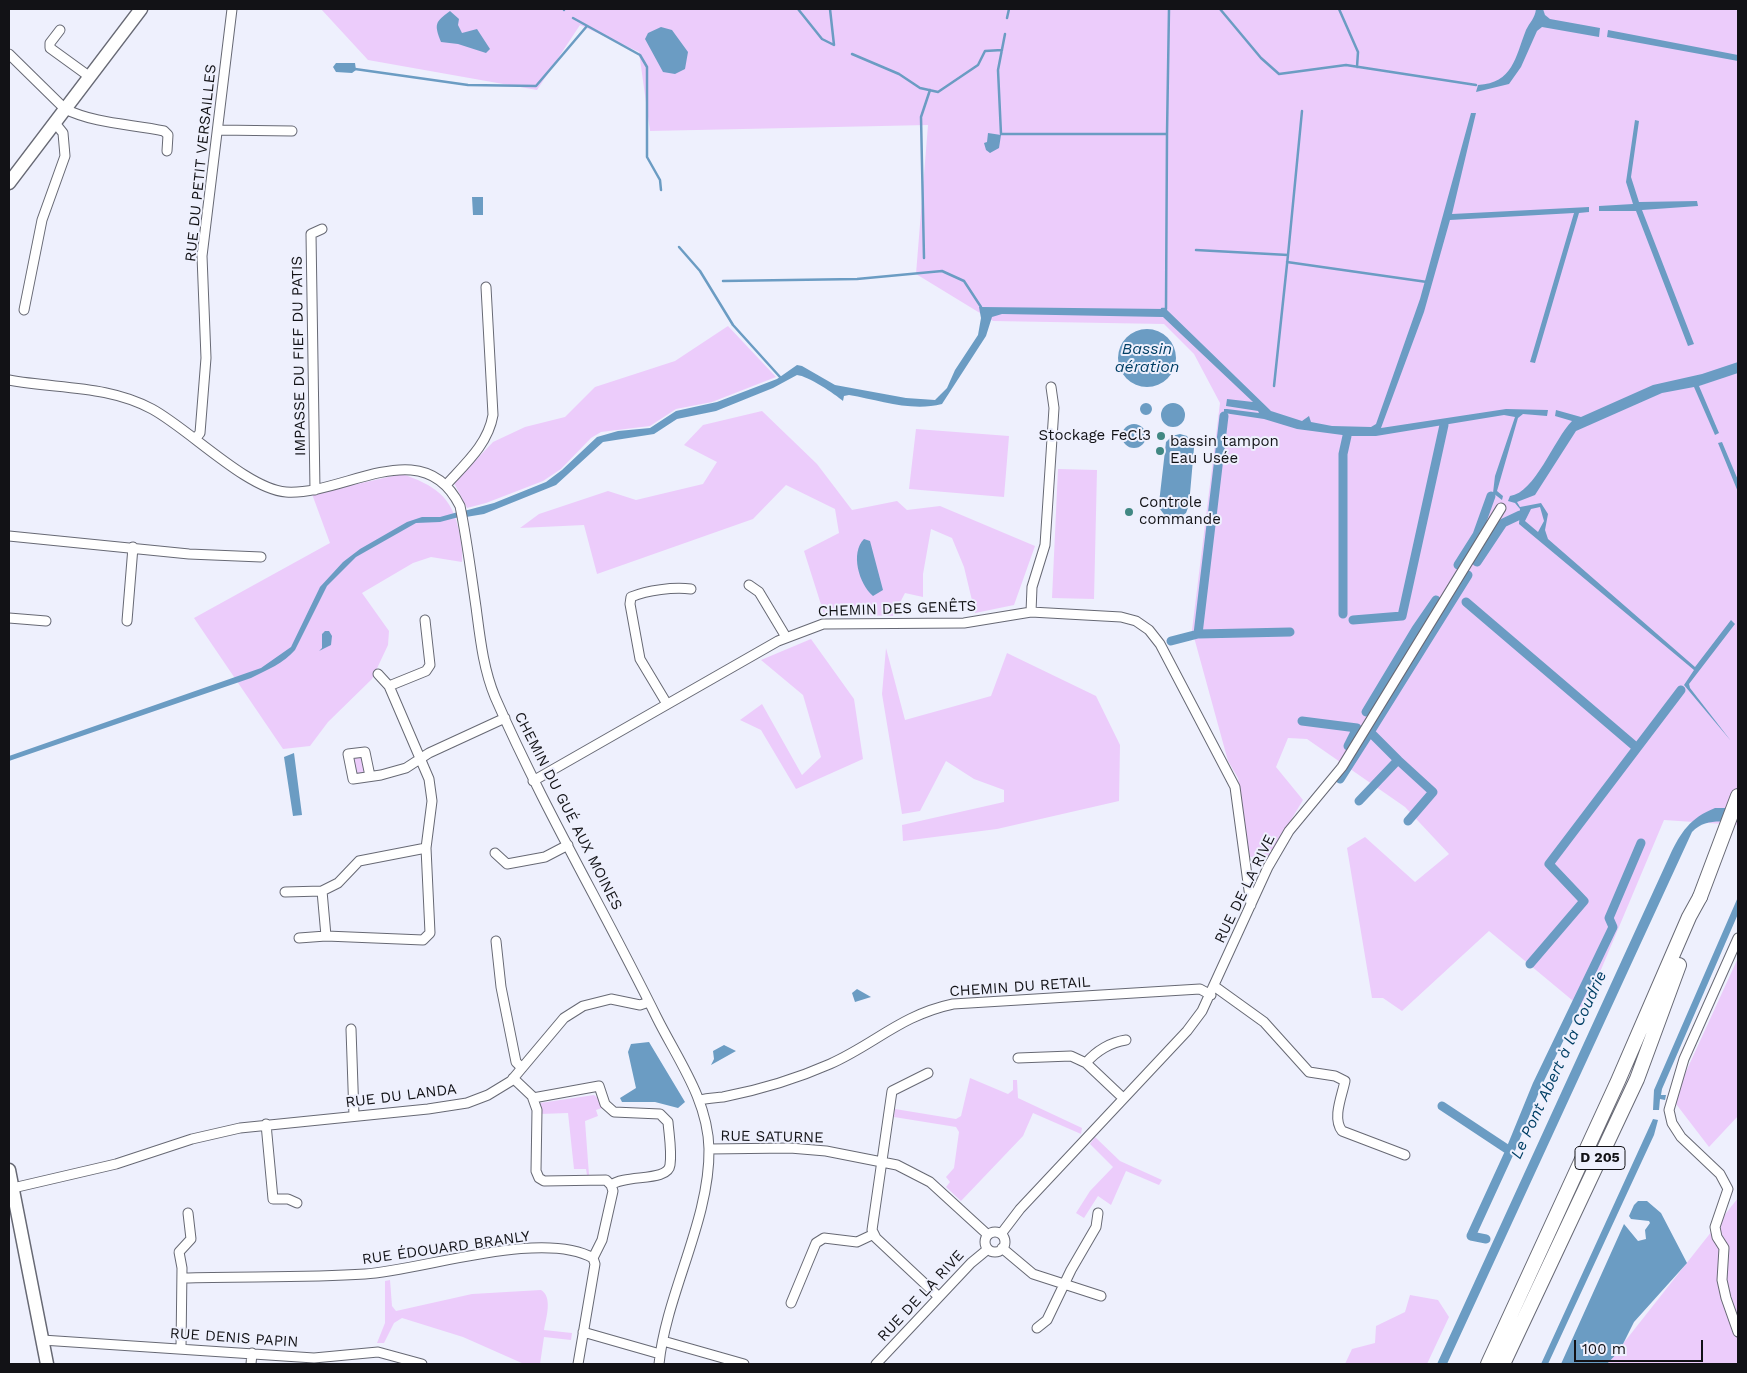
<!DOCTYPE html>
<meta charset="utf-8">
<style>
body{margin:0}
#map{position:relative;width:1747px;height:1373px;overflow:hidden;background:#eef0fd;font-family:"Work Sans",sans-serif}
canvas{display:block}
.frame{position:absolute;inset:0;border:10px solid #121216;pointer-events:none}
.scale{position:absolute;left:1574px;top:1340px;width:129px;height:22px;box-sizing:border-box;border:2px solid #121216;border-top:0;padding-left:6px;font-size:15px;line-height:18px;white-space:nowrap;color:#121216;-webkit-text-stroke:4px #eef0fd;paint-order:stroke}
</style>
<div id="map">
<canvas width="1747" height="1373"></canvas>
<div class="frame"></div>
<div class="scale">100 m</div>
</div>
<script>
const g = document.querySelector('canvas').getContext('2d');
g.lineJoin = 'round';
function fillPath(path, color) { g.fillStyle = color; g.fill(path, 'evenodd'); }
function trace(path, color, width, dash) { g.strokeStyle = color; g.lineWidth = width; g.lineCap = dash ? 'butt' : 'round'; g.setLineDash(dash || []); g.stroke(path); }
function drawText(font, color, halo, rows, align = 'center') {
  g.font = font + ' "Work Sans",sans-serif'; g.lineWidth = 4; g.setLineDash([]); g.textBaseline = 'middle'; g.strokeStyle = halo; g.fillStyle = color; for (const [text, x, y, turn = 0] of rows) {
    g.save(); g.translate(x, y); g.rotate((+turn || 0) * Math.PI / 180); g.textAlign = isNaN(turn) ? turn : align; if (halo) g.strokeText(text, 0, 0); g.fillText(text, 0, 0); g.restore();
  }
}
fillPath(new Path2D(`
 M321,9H1738V825L1664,820L1584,1010L1489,931L1402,1011L1383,998H1372L1347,848L1365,837L1415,882L1449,854L1405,807L1307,739L1288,738L1276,767L1303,800L1265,863L1249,856L1238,778L1228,761L1192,630L1220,403L1194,354L1164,324L993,321L916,274L928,125L650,131L639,52L580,25L537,90L368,60Z
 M728,326L776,377L712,402L676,409L650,426L601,432L591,438L561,469L543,481L486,503L467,508L454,483L493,442L525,427L565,417L595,387L675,361Z
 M762,411L817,464L852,510L897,501L907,510L940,506L1035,546L1014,605L975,613L964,567L952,538L931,529L923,574V597L905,593L893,616L824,614L804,551L839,533L835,509L786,485L753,519L597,574L584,525L520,528L539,514L608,491L636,500L703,484L717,462L684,445L703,425Z
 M916,429L1009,436L1004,497L909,489Z
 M1058,469L1097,470L1094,599L1052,598Z
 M402,474C434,485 452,496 459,531C461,542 463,551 462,562L431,557L413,563L362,593L389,631L388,645L372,679L328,722L310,746L283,749L194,618L330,543L312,494Z
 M811,639L854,699L863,759L796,789L761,730L740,720L762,704L802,775L821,757L803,695L761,660Z
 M886,648L905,720L991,696L1007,653L1096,696L1120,745L1119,801L997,829L903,841L902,825L1004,802V790L974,779L946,761L920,811L902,814L882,694Z
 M353,756L362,757L366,773L356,776L352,759Z
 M1738,958V1116L1709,1147L1673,1100Z
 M970,1078L1008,1094L1013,1090V1080H1017L1018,1098L1082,1128L1081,1134L1033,1113L1023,1136L961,1201L946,1187L950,1182L946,1177L954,1168L959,1132L956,1127L894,1117L895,1109L956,1119L961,1116Z
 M594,1095L599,1099L602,1108L596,1110L598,1116L585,1121L589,1175H587L586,1169H574L568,1113L540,1114V1103Z
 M1095,1137L1120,1161L1162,1180L1159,1185L1126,1171L1111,1205L1098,1196L1084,1218L1076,1213L1090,1191L1113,1167L1090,1144Z
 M1738,1198V1364H1607Z
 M390,1280L392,1306L396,1311L472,1294L541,1290C553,1297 546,1318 544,1330L572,1333L571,1340L544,1337L540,1364H524L463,1337L402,1318L394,1323L384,1343H377L385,1323V1281Z
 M1410,1295L1438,1300L1449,1317L1427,1364H1345L1352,1349L1375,1343L1376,1326L1405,1312Z`), '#ecccfb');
fillPath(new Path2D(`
 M1536,9H1543L1545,15L1550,19L1600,28L1599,37L1542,27L1537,31L1521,67L1509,84L1476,92L1478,85C1513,83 1515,58 1526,30C1530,22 1535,18 1536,9Z
 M450,11L459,19L458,25L462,33L477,29L490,49L486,53L458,44L441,42C434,24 435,22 450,11Z
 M661,27L672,30L688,52L685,69L675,74L663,72L645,39L648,33Z
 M1608,30L1738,55V61L1607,37Z
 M336,63H355L356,70L352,73L336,72L333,67Z
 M1471,113H1476L1452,214L1589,207V212L1579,213L1535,363L1530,362L1574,213L1450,220L1424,312L1381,428L1506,409L1548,410L1547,416L1523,414L1518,418L1497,491L1503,496L1502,500L1493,493L1495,476L1515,417L1504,415L1376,436H1350L1297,429L1264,419L1224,413V409H1227L1259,413L1258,411L1226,406L1227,399L1253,402L1163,317L1002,314L992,317L986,336L942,404C911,412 879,400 849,395L844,396L843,401C835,394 808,376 797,375L773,388L716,411L677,419L654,434L603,442L556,485L484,514L466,517L464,511L494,503L546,482L562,470L597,437L618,431L650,428L676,411L717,402L777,379L797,365L802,366L835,385L906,398L935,400L947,388L955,370L978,335L981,318L979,307H981L1166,309L1271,411L1302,421L1309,416L1311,422L1332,426L1371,427L1376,424L1420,299Z
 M1635,120L1639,121L1631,177L1639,202L1697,201L1698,206L1642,210L1694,344L1688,346L1636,211H1599V206L1633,204L1626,182Z
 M988,133L1001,135L999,148L990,153L986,150L984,143L987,142Z
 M472,197H483V215H473Z
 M1118 358a29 29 0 1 1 58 0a29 29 0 1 1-58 0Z
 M1738,362V373L1699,386L1719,433L1715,435L1694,387L1662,393L1576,431L1535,495L1517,502L1520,507L1541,503L1548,514L1545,530L1548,539L1695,667L1731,620L1735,624L1689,684L1690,688L1731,741L1684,685L1694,670L1519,524L1520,509L1515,503L1508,501L1510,496C1535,493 1554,439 1572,421L1555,416L1556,410L1581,417L1653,385L1702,374ZM1540,507L1544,521L1538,532L1525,521L1531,509Z
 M1140 409a6 6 0 1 1 12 0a6 6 0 1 1-12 0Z
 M1161 415a12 12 0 1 1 24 0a12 12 0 1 1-24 0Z
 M1122 436a12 12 0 1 1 24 0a12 12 0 1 1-24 0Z
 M1180,434L1187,436L1194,448L1189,505L1186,513L1177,519L1166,517L1160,509L1159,503L1166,442L1172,436Z
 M1722,442L1738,480V492L1718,443Z
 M458,512L459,517L440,522L416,523L356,557L327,586L295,650C284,663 267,670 251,678L9,761V756L261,668L291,647L320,587L343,562L360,549L407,522L422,517H440Z
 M864,539L870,541L883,590L873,596C859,584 850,553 864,539Z
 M325,631H329L332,636L331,645L319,651L322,648V634Z
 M294,753L302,815L293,816L284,757Z
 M1715,808H1738V822C1721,822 1705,818 1692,832L1447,1364H1437L1670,855C1681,832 1690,818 1715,808Z
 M1738,897V914L1662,1089L1661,1095H1666L1665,1100L1660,1099L1659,1110H1653L1654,1090Z
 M857,989L871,997L855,1002L852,993Z
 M649,1042L685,1102L678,1108L655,1102H622L620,1098L636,1088L628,1052L631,1044Z
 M724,1045L736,1051L711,1065L714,1059L713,1051Z
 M1653,1119L1658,1120L1654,1135L1548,1364H1541Z
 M1638,1201H1647L1661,1213L1687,1263L1634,1322L1620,1350L1607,1364H1561L1624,1224L1638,1241L1646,1239L1645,1230L1650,1223L1649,1221L1631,1219L1629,1216L1634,1205Z`), '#6b9cc3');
trace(new Path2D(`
 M564,9V10
 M798,9L822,39L834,45L830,9
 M1220,9L1261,58L1279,74L1346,65L1476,85
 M1339,9L1358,52L1357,67
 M573,18L640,55L647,67V157L660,180L661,190
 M1007,18L1009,9
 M1005,34L998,70L1001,134H1167L1169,9
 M852,54L899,74L920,88L938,92L978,65L985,51L1002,50
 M355,69L468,85L536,86L587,26
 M679,247L700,271L733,325L780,377
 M1196,250L1288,255L1302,111
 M924,258L921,117L930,90
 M1287,262L1427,282
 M723,281L857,279L942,271L964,281L981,307
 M1162,309H1166L1167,134
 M1274,386L1288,255`), '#6b9cc3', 2.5);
trace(new Path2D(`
 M1477,562L1503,523L1520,515
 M1458,565L1477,535L1491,496
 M1466,602L1637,748
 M1343,614V454L1347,436
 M1353,620L1402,616L1444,425
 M1198,634L1290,632
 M1171,641L1198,634L1224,416
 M1366,712L1416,629L1436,600
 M1302,721L1357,728L1348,746
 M1370,732L1468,575
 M1340,779L1370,732L1398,760
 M1359,801L1398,760L1433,792L1408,821
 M1530,964L1584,901L1549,864L1681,690
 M1442,1106L1510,1151L1537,1085L1613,927L1609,918L1641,843
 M1486,1239L1471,1236L1510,1151`), '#6b9cc3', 9);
const minor = new Path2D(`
 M60,30L50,43V48L90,77
 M9,54L65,109C96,124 131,124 164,131L168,135L167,151
 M218,130L292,131
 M24,310L42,220L65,156L63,133L55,123
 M9,380C57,389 108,385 152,409C189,429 247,489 286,492C344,496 423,431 460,506C467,540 471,573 476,607C480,637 483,668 495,697C543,807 604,910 657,1018C678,1060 708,1100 709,1149C710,1220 666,1294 659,1364
 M195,439L200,433L206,358L202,256L232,9
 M446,485C466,463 488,444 493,415L486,287
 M315,490L311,234L322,229
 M9,536L189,554L261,557
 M749,585L759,592L786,637
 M1031,612L1032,587L1045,545L1054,408L1051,387
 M9,618L46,621
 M127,621L133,547
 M389,686L426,671L430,665L425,620
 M667,704L640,659L630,604L631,597C648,590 673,587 691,589
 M370,776L365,752L348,754L353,779L381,775L406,768L429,753L505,718
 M533,781L778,641L823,624L964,623L1031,612L1121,617L1136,621L1149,630L1160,644L1235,787L1251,905
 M495,853L507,864L545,857L568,845
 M322,891L326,936L423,940L430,933L426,848
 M285,892L322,891L338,883L359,861L426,848L432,801L429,779L389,686L378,674
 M299,938L326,936
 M1738,938L1684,1059L1669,1110L1672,1123L1681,1137L1720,1174L1728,1189L1715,1227L1717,1237L1724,1248L1722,1280L1726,1298L1738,1332
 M496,941L501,987L516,1062L522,1068
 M1214,986L1264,1022L1309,1072L1335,1076L1345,1081C1342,1096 1332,1118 1342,1131L1405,1155
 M351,1029L354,1116
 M1018,1058L1071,1056L1086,1063L1123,1098
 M1086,1063C1096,1051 1111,1042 1126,1040
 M928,1073L892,1091L872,1230L876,1238L939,1297
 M513,1078L532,1096L537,1110L536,1171L539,1178L544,1181L606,1180L611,1185L613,1191L602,1240L593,1258L595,1264L578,1364
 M533,1098L599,1086L605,1104L614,1112L660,1114L668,1122C669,1135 672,1151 670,1165C668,1182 626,1174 611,1185
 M700,1100C708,1098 715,1098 723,1097C759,1090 796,1079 830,1064C875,1044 901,1015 953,1004L1200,989L1211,995
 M266,1124L273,1199H288L297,1203
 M709,1149L790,1148L826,1151L897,1165L930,1182L988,1235
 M13,1188L116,1164L192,1139L240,1128L428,1109L467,1103L488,1095L511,1081L564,1018L583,1006L611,999L640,1005L649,1002
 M985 1242a10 10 0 1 1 20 0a10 10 0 1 1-20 0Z
 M1001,1234L1020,1209L1187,1031L1202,1011L1268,867L1289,831L1342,767L1501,508
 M1002,1248L1033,1274L1101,1296
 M182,1278C243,1276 304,1278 365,1274C423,1270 542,1229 593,1258
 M791,1303L816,1243L824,1238L857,1242L874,1234
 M1037,1328L1047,1320L1071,1270L1096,1227L1098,1213
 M583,1332L660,1354
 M42,1340L314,1358L378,1352L422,1364
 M663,1341L744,1364
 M181,1348L182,1268L179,1252L191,1239L188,1213
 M251,1364L252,1353
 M876,1364L971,1263L988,1249`);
const secondary = new Path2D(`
 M9,183L141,9
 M9,1170L47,1364`);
const primary = new Path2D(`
 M1700,897L1738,796`);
const trunk = new Path2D(`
 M1488,1364L1618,1081L1689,917L1700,897
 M1503,1364L1637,1079L1679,965`);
trace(minor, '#676974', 11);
trace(secondary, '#676974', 15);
trace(primary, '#676974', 16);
trace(trunk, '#676974', 16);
trace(minor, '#fff', 9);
trace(secondary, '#fff', 12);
trace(primary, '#fff', 14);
trace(trunk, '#fff', 14);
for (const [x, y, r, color] of [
 [1161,436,5,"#418883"],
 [1160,451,5,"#418883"],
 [1129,512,5,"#418883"]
]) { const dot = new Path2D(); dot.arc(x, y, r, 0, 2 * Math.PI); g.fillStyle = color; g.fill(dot); trace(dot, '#eef0fd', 2); }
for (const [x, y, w] of [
 [1600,1158,50]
]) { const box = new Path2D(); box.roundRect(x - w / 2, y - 11.5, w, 23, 4); g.fillStyle = '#eef0fd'; g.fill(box); trace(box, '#121216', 1); }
drawText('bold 14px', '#121216', null, [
 ["D 205",1600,1158]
]);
drawText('15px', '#121216', '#eef0fd', [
 ["RUE DU PETIT VERSAILLES",201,163,-84],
 ["IMPASSE DU FIEF DU PATIS",299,356,-91],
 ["CHEMIN DES GENÊTS",897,609,-2],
 ["CHEMIN DU GUÉ AUX MOINES",568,811,63],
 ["RUE DE LA RIVE",1245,889,-64],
 ["CHEMIN DU RETAIL",1020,987,-4],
 ["RUE DU LANDA",401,1096,-7],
 ["RUE SATURNE",772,1137,1],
 ["RUE ÉDOUARD BRANLY",446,1248,-8],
 ["RUE DE LA RIVE",921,1296,-47],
 ["RUE DENIS PAPIN",234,1338,4]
]);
drawText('15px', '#121216', '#eef0fd', [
 ["Stockage FeCl3",1151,436,"right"],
 ["bassin tampon",1170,442],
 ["Eau Usée",1170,459],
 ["Controle",1139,503],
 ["commande",1139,520]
], 'left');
drawText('italic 16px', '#003f65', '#eef0fd', [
 ["Bassin",1147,349],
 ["aération",1147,367],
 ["Le Pont Abert à la Coudrie",1559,1065,-65]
]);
</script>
